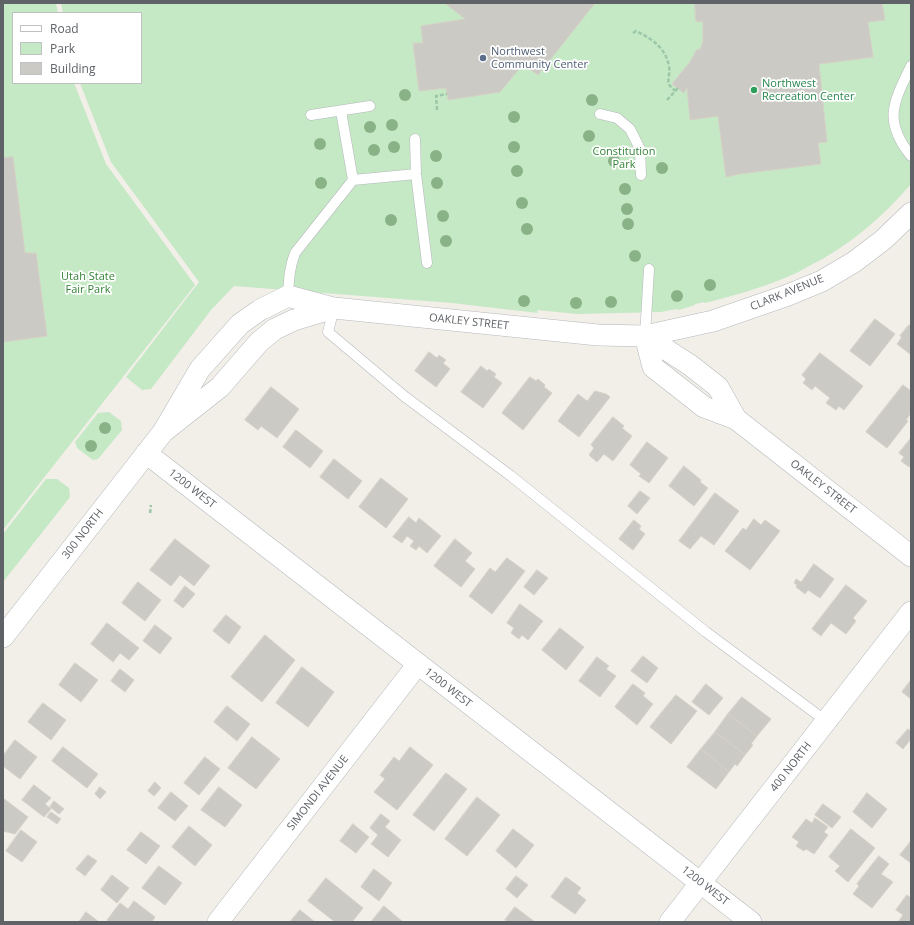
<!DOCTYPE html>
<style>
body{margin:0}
#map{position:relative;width:914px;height:925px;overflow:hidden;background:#f1efe8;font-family:"Open Sans",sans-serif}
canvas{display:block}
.frame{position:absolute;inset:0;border:4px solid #5f6368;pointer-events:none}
.legend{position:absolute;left:12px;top:12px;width:130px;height:72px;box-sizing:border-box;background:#fff;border:1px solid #bfc1c3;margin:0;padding:5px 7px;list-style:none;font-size:12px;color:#5f6368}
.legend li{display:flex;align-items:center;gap:8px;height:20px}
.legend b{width:20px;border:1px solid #bfc1c3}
</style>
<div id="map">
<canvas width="914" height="925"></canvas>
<div class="frame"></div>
<ul class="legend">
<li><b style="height:5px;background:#fff"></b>Road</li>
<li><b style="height:11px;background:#c5e8c5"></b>Park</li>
<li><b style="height:11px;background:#cccac5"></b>Building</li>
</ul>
</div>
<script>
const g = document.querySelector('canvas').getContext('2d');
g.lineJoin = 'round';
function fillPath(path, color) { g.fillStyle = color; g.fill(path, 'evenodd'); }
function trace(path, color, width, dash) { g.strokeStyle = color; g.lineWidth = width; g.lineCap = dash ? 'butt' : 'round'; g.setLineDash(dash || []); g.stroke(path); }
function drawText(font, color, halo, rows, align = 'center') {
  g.font = font + ' "Open Sans",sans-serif'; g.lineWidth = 3.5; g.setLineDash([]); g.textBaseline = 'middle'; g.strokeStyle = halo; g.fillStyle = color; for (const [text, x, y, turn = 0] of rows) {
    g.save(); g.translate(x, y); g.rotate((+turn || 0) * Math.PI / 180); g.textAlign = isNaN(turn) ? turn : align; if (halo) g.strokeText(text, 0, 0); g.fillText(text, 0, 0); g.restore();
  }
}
fillPath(new Path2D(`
 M3,3H56L58,13H13V83H74L106,164L195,285L3,530Z
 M61,3H911V184C882,218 849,246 809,266C802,270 795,274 787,277C761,288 733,296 705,303L704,302L695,304V305L679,310L676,309L661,312L577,314L537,310L538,313L452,303L234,286L211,310L151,389L142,390L126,377L199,282L111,162L80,83H141V13H63Z
 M109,412L121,421L122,430L98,459L93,460L77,448L75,442L98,413Z
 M46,479H57L69,488L70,497L3,582V534Z`), '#c5e8c5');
const building = new Path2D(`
 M445,3H595L538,75L523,64L500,92L448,100L446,88L419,91L413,43H423L421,26L465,19Z
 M695,3H882L885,20L868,22L873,57L819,64L827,142L818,143L821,164L739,174L726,177L718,116L690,120L687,87L684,93L672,84L690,62L697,49L700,50L703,41V22L696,21Z
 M13,157L25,253H36L47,336L3,342V158Z
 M875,319L895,334L870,366L850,351Z
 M909,325L911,327V353L910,354L897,344L902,337L900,336Z
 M429,352L437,358L439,355L446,360L443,363L450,369L436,387L415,371Z
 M820,353L863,386L844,410L839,406L836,410L826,403L830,398L815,386L812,390L803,383L806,379L802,375Z
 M481,366L487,371L489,369L496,374L494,377L502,383L483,408L461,392Z
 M530,377L536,381L538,379L545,385L544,387L552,393L523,430L502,413Z
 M903,385L911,391V413L906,420L908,421L887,448L866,432Z
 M271,387L299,409L277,438L261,426L258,430L245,420Z
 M595,391L606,394L610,397L579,437L558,421L578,394L587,401Z
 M613,417L624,426L622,428L632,436L613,461L604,454L597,462L589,455L594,448L591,445Z
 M296,430L323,451L310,468L283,447Z
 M911,438V465L909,467L901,461L904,457L899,453Z
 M647,442L668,458L649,483L639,476L641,474L630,465Z
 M334,459L362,481L348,499L320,477Z
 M684,466L701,480L700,482L708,488L694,506L669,486Z
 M381,478L408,499L386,528L359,507Z
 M640,491L650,498L637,514L628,506Z
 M715,493L739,511L714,545L701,536L690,549L679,541Z
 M409,517L416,523L419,518L441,536L427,553L419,546L416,550L410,546L414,541L407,536L402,543L393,537Z
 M754,519L761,525L765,520L780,531L750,570L725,551L743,528L746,530Z
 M634,520L641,526L639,529L645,534L633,550L619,539Z
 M175,539L210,566L194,586L180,575L171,586L150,570Z
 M455,539L472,553L465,561L475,569L461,587L434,566Z
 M507,558L525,571L492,614L469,596L490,568L495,572Z
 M814,564L834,579L820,598L808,590L805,594L796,587L797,585L794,583L796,579L801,582Z
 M537,570L548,578L534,595L524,587Z
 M138,582L161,600L145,621L122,603Z
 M846,585L867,601L853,618L856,621L846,634L831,623L821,636L812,629Z
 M185,586L195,594L183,608L174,601Z
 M520,604L543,621L528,640L522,635L519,639L511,633L514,628L507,623Z
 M226,615L241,627L229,644L213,631Z
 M107,623L139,648L129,660L120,653L113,662L91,644Z
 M155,625L172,638L160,654L143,641Z
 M560,628L584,647L566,670L542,650Z
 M265,635L295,660L262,702L231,677Z
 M643,656L658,668L647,683L631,671Z
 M597,657L609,666L606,669L616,676L600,697L579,681Z
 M75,663L98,680L81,702L59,685Z
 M302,667L334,692L308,727L276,703Z
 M120,669L134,680L125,692L111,681Z
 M911,680V699L902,692Z
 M633,684L645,693L643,696L653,704L637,725L615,707Z
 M706,684L723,698L709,715L692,702Z
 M676,695L697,711L671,744L650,727Z
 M742,697L771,719L757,736L728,714Z
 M43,703L66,720L51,740L28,722Z
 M227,706L250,724L237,741L214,722Z
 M728,714L757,736L751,744L753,745L745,755L715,732Z
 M908,729L911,731V739L903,749L896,743Z
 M715,732L745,755L737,766L735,764L729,772L701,749Z
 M252,737L280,759L256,789L228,768Z
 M15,740L37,757L20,779L3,766V756Z
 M63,747L98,774L87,788L52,761Z
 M410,747L433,765L397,810L374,792L385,779L380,775L394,757L399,761Z
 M701,749L729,772L716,789L687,767Z
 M205,757L220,769L199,795L184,783Z
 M446,773L467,789L434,831L413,815Z
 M155,782L161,788L154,796L148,791Z
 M34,785L51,798L45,804L51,809L44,817L22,800Z
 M100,787L106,792L100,799L95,794Z
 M219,787L242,805L225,827L201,810Z
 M171,792L188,806L175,821L158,808Z
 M867,793L887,809L872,828L853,812Z
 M477,797L500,815L467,856L445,839Z
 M3,798L28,817L15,834L3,831Z
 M54,801L64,809L59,814L50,807Z
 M823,804L841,817L832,828L815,815Z
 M51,812L61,819L57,824L47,817Z
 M381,814L390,821L385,827L401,840L388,857L371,844L378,835L370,828Z
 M815,818L828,827L824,832L828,835L814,854L806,849L804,851L796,846L799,842L792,837L806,819L812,823Z
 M353,824L369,837L356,853L340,841Z
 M189,826L212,845L195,866L172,847Z
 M513,829L534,845L516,868L496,851Z
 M851,829L875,848L848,882L835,871L840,866L829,857Z
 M21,830L37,842L22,862L6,851Z
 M141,832L160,846L146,864L127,850Z
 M911,841V863L900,855Z
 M88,855L97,861L85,876L76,869Z
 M879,856L889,864L881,874L893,882L872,908L853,894L859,886L857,884Z
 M159,866L182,883L165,905L142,888Z
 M374,869L392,883L379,901L361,887Z
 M112,875L129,888L117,903L101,890Z
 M516,876L528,885L517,898L506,889Z
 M566,877L581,888L577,893L586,900L575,914L551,897Z
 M326,878L363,908L352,922H335L308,901Z
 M907,895L911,898V922H898L903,915L896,910Z
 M134,901L155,917L152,922H109L107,920L120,903L128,909Z
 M384,906L403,922H371Z
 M515,907L535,922H508L505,920Z
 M300,910L315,922H290Z
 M86,912L99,922H79Z`);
fillPath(building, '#cccac5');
trace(building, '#d6d1c6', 1);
const lane = new Path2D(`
 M911,66C893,103 883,121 911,156
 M341,111L353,180
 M600,114L617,118L630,129L640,149L641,175
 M311,115L370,106
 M415,139L416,174L427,263
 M288,296C289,280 289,269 295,253L353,180L416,174
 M334,308L328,332L404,396L511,476L706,632L826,721
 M645,336L649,269`);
const street = new Path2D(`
 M645,336L653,367L704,407L736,419L911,556
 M645,336L713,321L788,295L822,281L854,262L883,240L911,213
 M163,432L220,387L259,342L275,329L294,320L334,308L598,335L645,336L690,365L718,387L736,419
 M146,453L751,922
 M3,637L163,432L200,369L240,324L260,310L288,296L333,308
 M218,922L418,664
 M670,922L911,612`);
trace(lane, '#b5b8bc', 11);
trace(street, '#b5b8bc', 22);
trace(new Path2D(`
 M633,33L636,31C652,39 665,47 669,66C671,78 663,83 676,91
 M667,100L678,88
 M437,110L436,96L447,94
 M150,513L151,505`), '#9cc7a9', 2.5, [4, 2]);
trace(lane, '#fff', 10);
trace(street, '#fff', 21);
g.fillStyle = '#89b387';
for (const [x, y] of [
 [405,95],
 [592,100],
 [514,117],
 [392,125],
 [370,127],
 [589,136],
 [320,144],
 [394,147],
 [514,147],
 [374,150],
 [436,156],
 [614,161],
 [662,168],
 [517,171],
 [321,183],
 [437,183],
 [625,189],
 [522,203],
 [627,209],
 [443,216],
 [391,220],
 [628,224],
 [527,229],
 [446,241],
 [635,256],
 [710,285],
 [677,296],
 [524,301],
 [611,302],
 [576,303],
 [105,428],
 [91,446]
]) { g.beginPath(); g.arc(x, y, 6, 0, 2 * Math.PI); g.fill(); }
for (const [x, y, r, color] of [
 [483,58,4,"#5c6f8a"],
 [754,90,4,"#2e9e5b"]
]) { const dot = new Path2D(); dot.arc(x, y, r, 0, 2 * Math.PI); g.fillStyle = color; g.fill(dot); trace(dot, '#fff', 1.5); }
drawText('11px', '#4e5e75', '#fff', [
 ["Northwest",491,52],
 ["Community Center",491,65]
], 'left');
drawText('11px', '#27864d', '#fff', [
 ["Northwest",762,84],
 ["Recreation Center",762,97]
], 'left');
drawText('11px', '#348238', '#fff', [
 ["Constitution",624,152],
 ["Park",624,165],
 ["Utah State",88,277],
 ["Fair Park",88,290]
]);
drawText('11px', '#5f6368', '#fff', [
 ["CLARK AVENUE",787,293,-22],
 ["OAKLEY STREET",469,322,6],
 ["OAKLEY STREET",823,487,38],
 ["1200 WEST",192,489,38],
 ["300 NORTH",83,534,-52],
 ["1200 WEST",448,688,38],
 ["400 NORTH",791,767,-52],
 ["SIMONDI AVENUE",318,793,-52],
 ["1200 WEST",705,886,38]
]);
</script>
